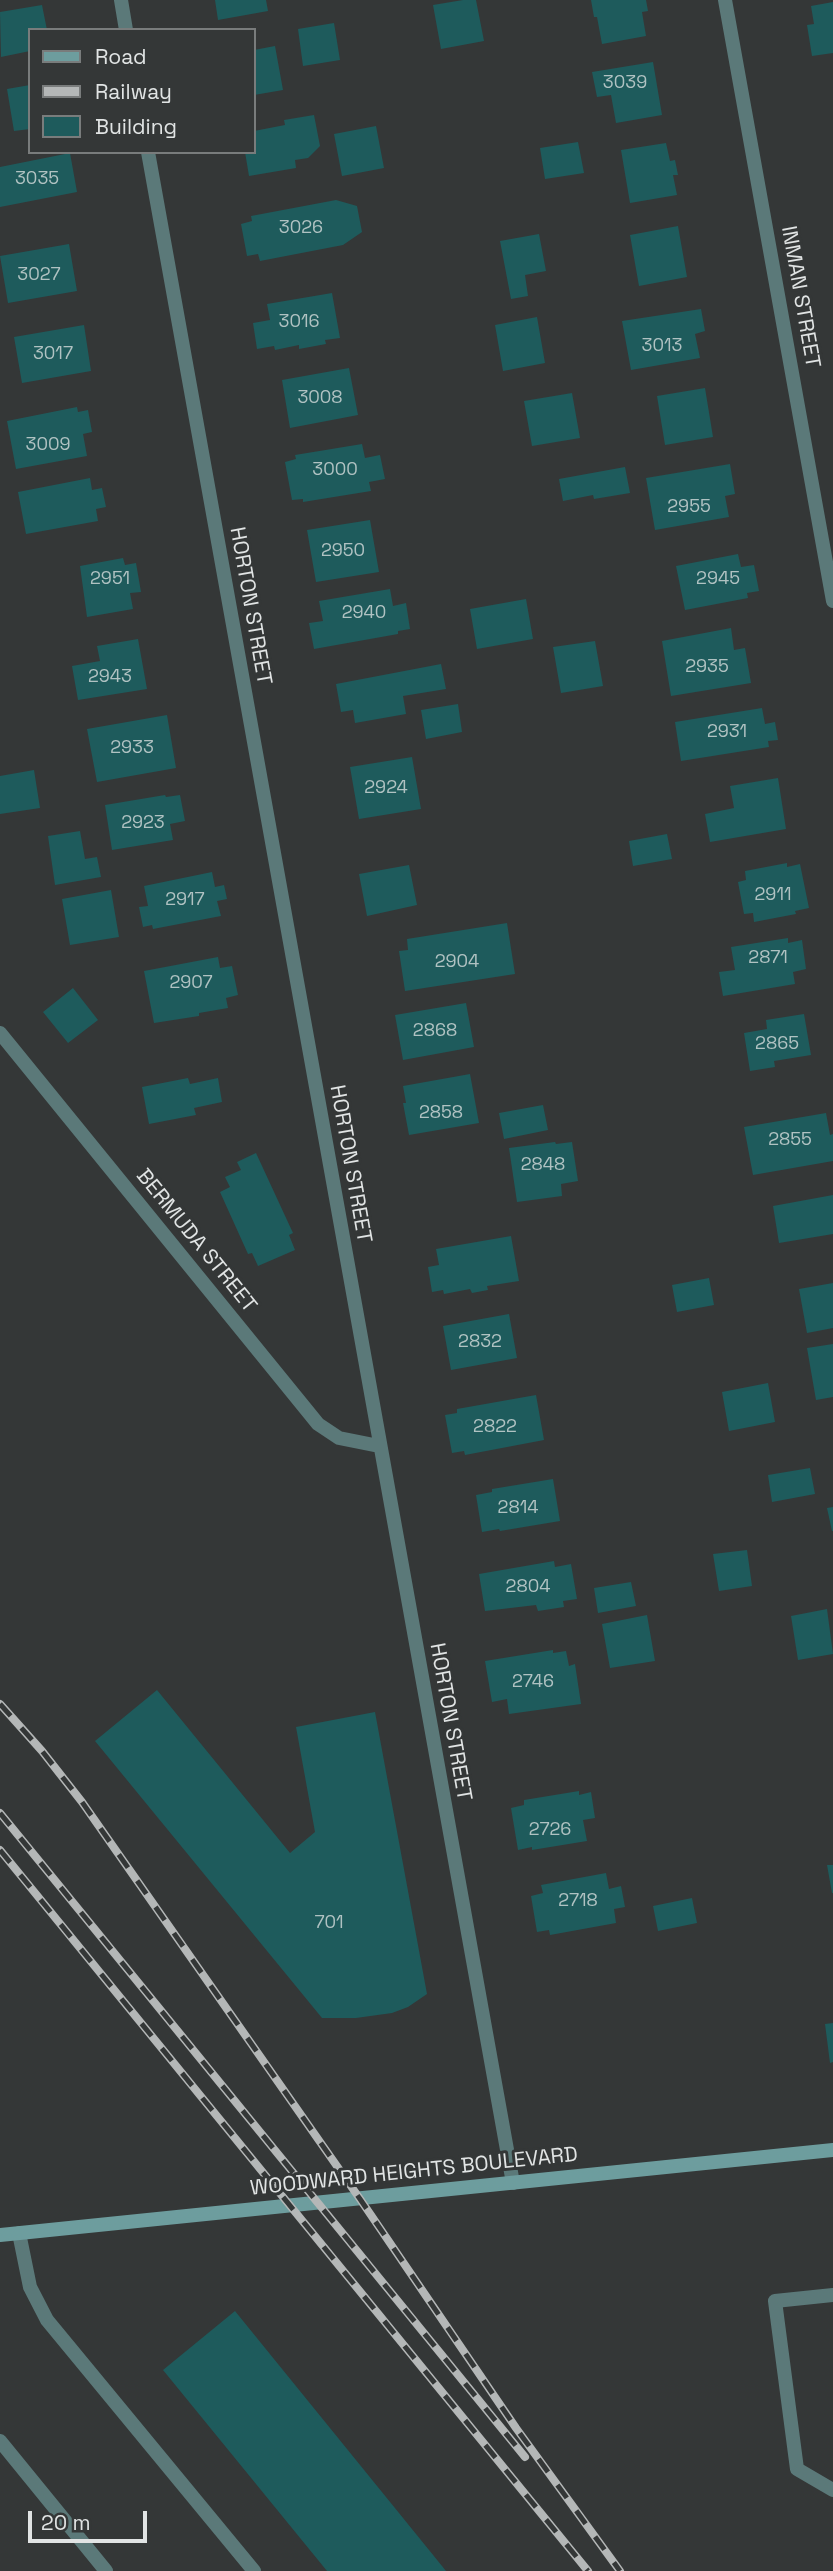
<!DOCTYPE html>
<style>
body{margin:0}
#map{position:relative;width:833px;height:2571px;overflow:hidden;background:#343737;font-family:"Space Grotesk",sans-serif}
canvas{display:block}
.legend{position:absolute;left:28px;top:28px;width:228px;height:126px;box-sizing:border-box;background:#343737;border:2px solid #797c7c;margin:0;padding:9px 12px;list-style:none;font-size:21px;color:#e1e4e4}
.legend li{display:flex;align-items:center;gap:14px;height:35px}
.legend b{width:35px;border:2px solid #797c7c}
.scale{position:absolute;left:28px;top:2511px;width:119px;height:32px;box-sizing:border-box;border:4px solid #e1e4e4;border-top:0;padding-left:9px;font-size:21px;line-height:24px;white-space:nowrap;color:#e1e4e4;-webkit-text-stroke:5px #343737;paint-order:stroke}
</style>
<div id="map">
<canvas width="833" height="2571"></canvas>
<ul class="legend">
<li><b style="height:9px;background:#6d9d9e"></b>Road</li>
<li><b style="height:9px;background:#b4b7b7"></b>Railway</li>
<li><b style="height:19px;background:#1e5b5c"></b>Building</li>
</ul>
<div class="scale">20 m</div>
</div>
<script>
const g = document.querySelector('canvas').getContext('2d');
g.lineJoin = 'round';
function fillPath(path, color) { g.fillStyle = color; g.fill(path, 'evenodd'); }
function trace(path, color, width, dash) { g.strokeStyle = color; g.lineWidth = width; g.lineCap = dash ? 'butt' : 'round'; g.setLineDash(dash || []); g.stroke(path); }
function drawText(font, color, halo, rows, align = 'center') {
  g.font = font + ' "Space Grotesk",sans-serif'; g.lineWidth = 6; g.setLineDash([]); g.textBaseline = 'middle'; g.strokeStyle = halo; g.fillStyle = color; for (const [text, x, y, turn = 0] of rows) {
    g.save(); g.translate(x, y); g.rotate((+turn || 0) * Math.PI / 180); g.textAlign = isNaN(turn) ? turn : align; if (halo) g.strokeText(text, 0, 0); g.fillText(text, 0, 0); g.restore();
  }
}
fillPath(new Path2D(`
 M215,0H266L268,11L218,20Z
 M463,0H476L484,41L441,49L433,5Z
 M591,0H646L648,11L642,12L646,36L602,44L597,17H594Z
 M833,2V53L812,56L807,25L814,24L811,6Z
 M42,5L47,30H30V51L1,57L0,12Z
 M334,23L340,60L303,66L298,29Z
 M275,46L283,90L254,95V50Z
 M653,62L662,115L616,123L611,95L597,97L592,72Z
 M30,85V129L14,131L7,89Z
 M314,115L320,146L308,158L295,160L296,168L249,176L245,152H254V131L285,125L284,120Z
 M376,126L384,168L342,176L334,134Z
 M578,142L584,173L545,179L540,148Z
 M666,143L670,161L675,160L678,175H673L677,195L630,203L621,150Z
 M70,153L77,192L0,207V167Z
 M336,200L357,206L362,232L343,245L260,261L258,254L247,256L241,224L252,221L251,216Z
 M678,226L687,277L639,286L630,235Z
 M539,234L546,271L525,275L528,296L511,299L500,241Z
 M69,244L77,291L8,303L0,256Z
 M332,293L340,338L325,340L326,344L299,349V345L275,350L274,346L257,349L253,323L270,320L267,304Z
 M701,309L705,331L695,334L700,358L631,370L622,321Z
 M537,317L545,363L503,371L495,325Z
 M84,325L91,371L22,383L14,337Z
 M349,368L358,415L290,428L282,380Z
 M705,388L713,437L665,445L657,396Z
 M572,393L580,438L532,446L524,401Z
 M77,407L78,412L88,410L92,432L83,434L87,456L16,469L7,421Z
 M362,444L365,458L380,455L385,479L369,482L371,491L303,502V499L292,500L285,462L296,459L295,455Z
 M730,464L735,494L725,496L729,517L655,530L646,478Z
 M625,467L630,493L594,499L593,495L563,501L559,479Z
 M90,478L92,490L102,488L106,507L96,509L98,521L26,534L18,492Z
 M370,520L379,572L316,582L307,530Z
 M738,554L741,567L754,565L759,591L747,593L748,598L685,610L676,566Z
 M123,558L125,565L136,563L141,592L130,593L133,609L87,617L80,566Z
 M390,589L393,606L406,603L410,629L398,631V634L314,649L309,623L323,621L319,601Z
 M526,599L533,639L477,649L470,609Z
 M731,628L734,650L745,648L751,683L671,696L662,641Z
 M138,639L147,689L78,700L72,666L100,661L97,646Z
 M595,641L603,686L561,693L553,647Z
 M441,664L446,689L403,696L406,714L355,723L353,710L341,712L336,684Z
 M458,704L462,732L426,739L421,710Z
 M762,708L765,724L775,722L778,740L768,741L769,747L681,761L675,722Z
 M167,715L176,768L97,782L87,729Z
 M412,757L421,809L359,819L350,767Z
 M34,770L40,808L0,814V776Z
 M778,778L786,829L710,842L705,814L734,808L730,786Z
 M165,795L166,797L180,795L185,821L170,824L173,840L112,850L105,805Z
 M80,831L85,859L97,857L101,877L55,885L48,836Z
 M667,834L672,859L633,866L629,841Z
 M787,863V867L800,864L809,908L795,911L796,914L754,922L753,913L744,914L738,882L746,880L745,871Z
 M409,865L417,905L367,916L359,874Z
 M212,872L215,887L224,885L227,899L217,901L221,916L153,929L152,925L143,927L139,907L148,906L144,886Z
 M111,890L119,937L70,945L62,899Z
 M507,923L515,974L405,991L399,951L408,950L407,939Z
 M788,938V943L802,940L806,969L793,972L795,984L723,996L719,972L735,970L731,947Z
 M218,957L220,968L232,966L238,995L226,998L228,1008L199,1013V1016L154,1023L144,971Z
 M73,988L98,1020L68,1043L43,1012Z
 M466,1003L474,1047L403,1060L395,1015Z
 M804,1014L811,1055L774,1061L775,1067L750,1071L744,1033L767,1029L766,1020Z
 M470,1074L479,1123L409,1135L403,1103H406L403,1086Z
 M188,1078L190,1084L218,1078L222,1102L194,1108L196,1115L149,1124L142,1087Z
 M543,1105L548,1130L504,1139L499,1113Z
 M826,1113L830,1135L833,1134V1161L753,1175L744,1127Z
 M555,1142L556,1144L572,1142L578,1181L561,1184L562,1196L517,1202L509,1148Z
 M256,1153L293,1233L289,1235L295,1250L258,1266L252,1253L248,1254L220,1192L230,1187L225,1177L241,1170L237,1162Z
 M833,1195V1234L779,1243L773,1206Z
 M511,1236L519,1281L487,1286L488,1290L472,1293L470,1289L444,1294L443,1290L432,1292L428,1267L439,1265L436,1249Z
 M709,1278L714,1305L677,1312L672,1285Z
 M833,1283V1328L807,1333L799,1289Z
 M509,1314L517,1358L451,1370L443,1326Z
 M833,1344V1397L816,1400L807,1348Z
 M768,1383L775,1422L729,1431L722,1392Z
 M536,1395L544,1440L465,1455L464,1451L452,1453L445,1415L457,1413V1409Z
 M810,1468L815,1494L772,1502L768,1475Z
 M553,1479L560,1521L500,1531L499,1529L482,1532L476,1495L492,1492V1489Z
 M833,1507V1531H832L827,1508Z
 M747,1550L752,1586L719,1591L713,1554Z
 M554,1561L555,1567L571,1564L577,1599L563,1601L564,1607L538,1611L536,1605L485,1611L479,1574Z
 M631,1582L636,1606L598,1613L594,1588Z
 M827,1609L833,1654L798,1660L791,1616Z
 M647,1615L655,1661L610,1668L602,1624Z
 M553,1650V1653L566,1651L569,1666L575,1664L581,1704L509,1714L507,1699L492,1702L485,1661Z
 M157,1690L290,1853L315,1832L296,1727L375,1712L427,1994L408,2007L392,2013L356,2018H322L95,1741Z
 M579,1791V1795L591,1792L595,1818L583,1820L587,1841L532,1850V1847L518,1850L511,1808L524,1805V1800Z
 M827,1865H833V1893H832Z
 M606,1873L609,1889L621,1886L625,1907L614,1909L616,1923L550,1935L549,1930L537,1932L531,1896L543,1893L541,1885Z
 M692,1898L697,1923L658,1931L653,1906Z
 M833,2023V2062L830,2063L825,2024Z
 M235,2311L442,2566L446,2571H327L163,2370Z`), '#1e5b5c');
trace(new Path2D(`
 M19,2233L30,2287L47,2320L254,2571
 M833,2295L775,2301L797,2469L833,2490`), '#5b7979', 14);
trace(new Path2D(`
 M121,0L126,30
 M725,0L833,601
 M148,152L513,2183
 M0,1033L318,1424L339,1438L379,1446
 M0,2441L106,2571`), '#5b7979', 14);
trace(new Path2D(`
 M0,2235L833,2150`), '#6d9d9e', 14);
const rail = new Path2D(`
 M0,1704L42,1751L82,1802L360,2199L516,2428L620,2571
 M0,1813L525,2457
 M0,1850L588,2571`);
trace(rail, '#b4b7b7', 8);
trace(rail, '#343737', 5, [16]);
drawText('18px', '#b0c2c2', null, [
 ["3039",625,83],
 ["3035",37,179],
 ["3026",301,228],
 ["3027",39,275],
 ["3016",299,322],
 ["3013",662,346],
 ["3017",53,354],
 ["3008",320,398],
 ["3009",48,445],
 ["3000",335,470],
 ["2955",689,507],
 ["2950",343,551],
 ["2951",110,579],
 ["2945",718,579],
 ["2940",364,613],
 ["2935",707,667],
 ["2943",110,677],
 ["2931",727,732],
 ["2933",132,748],
 ["2924",386,788],
 ["2923",143,823],
 ["2911",773,895],
 ["2917",185,900],
 ["2871",768,958],
 ["2904",457,962],
 ["2907",191,983],
 ["2868",435,1031],
 ["2865",777,1044],
 ["2858",441,1113],
 ["2855",790,1140],
 ["2848",543,1165],
 ["2832",480,1342],
 ["2822",495,1427],
 ["2814",518,1508],
 ["2804",528,1587],
 ["2746",533,1682],
 ["2726",550,1830],
 ["2718",578,1901],
 ["701",329,1923]
]);
drawText('21px', '#e1e4e4', '#343737', [
 ["INMAN STREET",800,297,80],
 ["HORTON STREET",250,606,80],
 ["HORTON STREET",350,1164,80],
 ["BERMUDA STREET",196,1241,51],
 ["HORTON STREET",450,1722,80],
 ["WOODWARD HEIGHTS BOULEVARD",414,2172,-6]
]);
</script>
